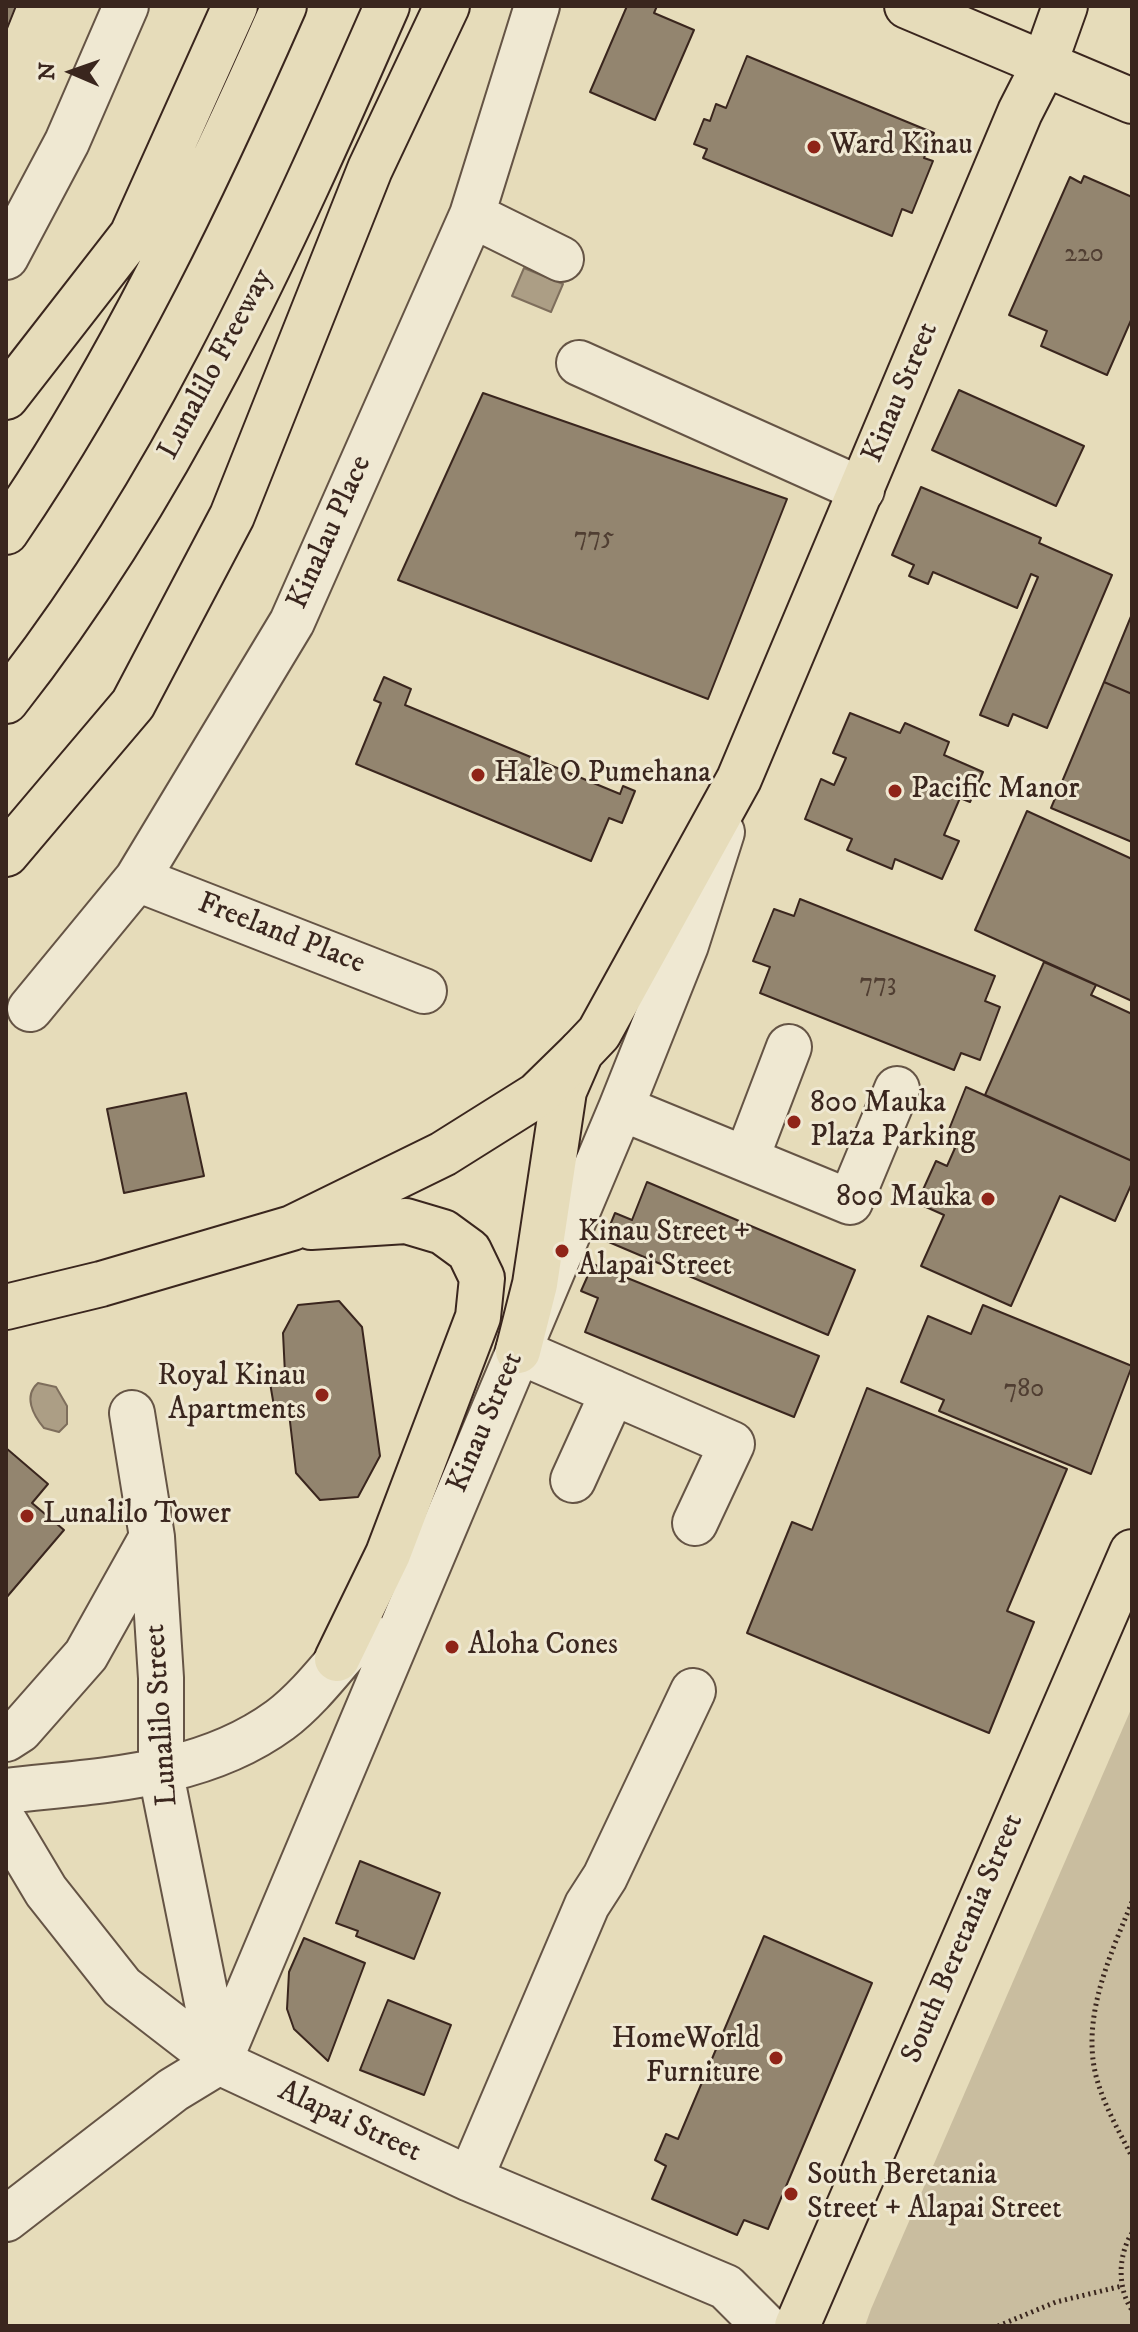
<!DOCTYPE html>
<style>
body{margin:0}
#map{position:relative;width:1138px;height:2332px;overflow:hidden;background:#e6dcba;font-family:"IM FELL DW Pica",serif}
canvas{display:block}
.frame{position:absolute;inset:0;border:8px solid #3a261e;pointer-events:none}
.north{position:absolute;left:32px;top:32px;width:80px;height:80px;-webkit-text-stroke:6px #efe8d2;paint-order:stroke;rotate:272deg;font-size:22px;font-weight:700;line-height:32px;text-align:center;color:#3a261e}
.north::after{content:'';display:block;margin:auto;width:28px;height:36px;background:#3a261e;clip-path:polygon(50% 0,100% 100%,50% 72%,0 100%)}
</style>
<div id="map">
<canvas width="1138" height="2332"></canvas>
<div class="frame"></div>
<div class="north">N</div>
</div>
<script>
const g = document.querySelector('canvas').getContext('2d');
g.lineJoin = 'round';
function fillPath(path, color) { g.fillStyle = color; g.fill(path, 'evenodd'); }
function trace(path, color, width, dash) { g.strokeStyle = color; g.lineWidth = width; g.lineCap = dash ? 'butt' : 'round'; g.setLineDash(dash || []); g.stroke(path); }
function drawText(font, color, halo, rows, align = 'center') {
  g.font = font + ' "IM FELL DW Pica",serif'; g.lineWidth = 6; g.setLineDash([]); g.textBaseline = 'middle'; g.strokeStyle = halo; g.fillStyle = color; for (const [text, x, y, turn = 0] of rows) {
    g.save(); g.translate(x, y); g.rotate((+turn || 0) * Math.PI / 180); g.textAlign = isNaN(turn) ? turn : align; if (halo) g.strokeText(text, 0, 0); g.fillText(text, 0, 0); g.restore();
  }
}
fillPath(new Path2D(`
 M1132,1707V2326H865L871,2309Z`), '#c9bd9f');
const water = new Path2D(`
 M524,268L563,284L551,312L512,296Z
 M38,1383L56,1387L67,1406V1424L59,1432L44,1428C33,1415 23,1396 38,1383Z`);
fillPath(water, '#ac9e85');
trace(water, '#7e6e5c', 2);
const building = new Path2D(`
 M6,6H16L6,31Z
 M627,6H657L654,13L694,30L655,120L590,92Z
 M747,56L934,133L924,158L933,161L912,213L902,209L892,236L703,158L707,149L694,144L704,119L710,121L716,104L726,108Z
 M1084,176L1132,197V318L1107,375L1041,346L1047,331L1009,315L1070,177L1081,183Z
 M959,390L1084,446L1056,506L932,450Z
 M483,393L787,499L708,699L398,580Z
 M921,487L1041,538L1039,543L1112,575L1047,728L1013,714L1008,726L980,715L1038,577L1031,574L1017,608L933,572L928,584L909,576L914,565L892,555Z
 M1132,614V694L1104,682Z
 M384,677L411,689L405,705L620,794L623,786L635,791L622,823L609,818L591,861L356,764L381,703L374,700Z
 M1104,682L1132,694V842L1051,808Z
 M850,713L900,733L905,723L949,742L944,755L983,772L970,802L960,798L944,835L959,841L942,879L895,859L892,869L847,850L852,839L805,819L821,779L834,785L846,758L833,753Z
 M1027,811L1132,859V1001L975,930Z
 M800,899L995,976L985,1001L1000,1007L980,1060L961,1053L954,1070L760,993L770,967L753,961L774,909L794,916Z
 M1044,962L1096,985L1091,995L1132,1014V1161L985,1095Z
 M966,1087L1132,1161V1183L1115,1221L1060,1196L1011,1306L921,1266L944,1215L917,1203L936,1161L947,1166L955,1148L944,1142Z
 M186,1093L204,1176L124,1193L107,1109Z
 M647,1182L855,1270L828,1335L604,1240L615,1213L632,1220Z
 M593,1264L819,1356L794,1417L585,1332L598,1298L581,1291Z
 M339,1301L362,1327L380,1456L358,1497L320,1500L296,1473L289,1413L275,1412L269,1377L285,1374L283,1333L298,1305Z
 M983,1305L1132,1366L1091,1474L939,1411L944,1400L901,1382L928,1316L971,1334Z
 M867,1388L1067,1469L1007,1611L1034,1622L989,1733L747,1633L792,1522L812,1530Z
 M6,1448L48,1484L32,1503L64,1530L6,1598Z
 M360,1861L440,1893L414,1959L356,1936L358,1931L336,1923Z
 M764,1936L872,1983L768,2229L744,2220L737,2235L652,2199L666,2166L655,2160L666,2134L678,2139Z
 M304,1938L365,1963L328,2061L294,2029L287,2009L289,1972Z
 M388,2000L451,2025L424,2095L360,2070Z`);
fillPath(building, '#93856f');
trace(building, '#3a261e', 2);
const minor = new Path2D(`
 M472,215L561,259
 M6,257L67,142L126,6
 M579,363L862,490
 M137,879L424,991
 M30,1009L137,879L292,622L472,215L537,6
 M621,1108L850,1202L897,1089
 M747,1157L789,1047
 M518,1351L732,1444L695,1523
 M132,1413L152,1537L161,1678V1774L219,2062
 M573,1480L613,1392
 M6,1739L20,1730L86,1655L152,1537
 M6,1791C100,1780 201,1778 280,1720C311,1697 337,1660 364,1631
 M6,1824L46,1891L122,1987L219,2062L470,2179L726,2287L765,2326
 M219,2062L621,1108L686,945L722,832
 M470,2179L587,1905L605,1877L693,1691
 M6,2219L173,2090L219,2062`);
const major = new Path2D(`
 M907,6L1132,101
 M518,1351L535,1284L564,1091L581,1052L599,1033L739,779L1020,112L1044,65L1065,6
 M797,2326L1132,1552`);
const highway = new Path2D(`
 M6,397L132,235L235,6
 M6,532C118,368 204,188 284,6
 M6,701C171,492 281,248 387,6
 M6,854L133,704L232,516L370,169L447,6
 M311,1227L406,1221L443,1232L469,1251L482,1278L478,1317L388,1554L337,1659
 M6,1307L101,1284L292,1228L443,1154L537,1095L581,1052`);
trace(minor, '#655445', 48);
trace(major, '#3a261e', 48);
trace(highway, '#3a261e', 48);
trace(new Path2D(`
 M1132,1902C1109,1958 1079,2022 1098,2083C1106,2109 1120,2133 1132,2157
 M1132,2233C1118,2255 1117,2288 1132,2310
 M998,2326L1056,2302L1122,2286`), '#3a261e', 5, [2, 4]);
trace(minor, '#efe8d2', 44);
trace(major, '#e6dcba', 44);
trace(highway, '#e6dcba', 44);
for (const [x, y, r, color] of [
 [814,147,8,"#8f2418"],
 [478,775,8,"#8f2418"],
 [895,791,8,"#8f2418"],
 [794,1122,8,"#8f2418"],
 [988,1199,8,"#8f2418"],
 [562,1251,8,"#8f2418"],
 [322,1395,8,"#8f2418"],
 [27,1516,8,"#8f2418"],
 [452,1647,8,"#8f2418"],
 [776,2058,8,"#8f2418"],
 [791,2194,8,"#8f2418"]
]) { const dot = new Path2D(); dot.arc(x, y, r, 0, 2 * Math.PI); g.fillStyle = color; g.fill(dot); trace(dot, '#efe8d2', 3); }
drawText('26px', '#503e32', null, [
 ["220",1084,256],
 ["775",594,539],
 ["773",878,985],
 ["780",1024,1391]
]);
drawText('30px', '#3a261e', '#efe8d2', [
 ["Ward Kinau",830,147],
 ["Hale O Pumehana",494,775],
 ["Pacific Manor",911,791],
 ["800 Mauka",810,1105],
 ["Plaza Parking",810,1139],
 ["800 Mauka",972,1199,"right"],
 ["Kinau Street +",578,1234],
 ["Alapai Street",578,1268],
 ["Royal Kinau",306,1378,"right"],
 ["Apartments",306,1412,"right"],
 ["Lunalilo Tower",43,1516],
 ["Aloha Cones",468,1647],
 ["HomeWorld",760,2041,"right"],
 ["Furniture",760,2075,"right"],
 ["South Beretania",807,2177],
 ["Street + Alapai Street",807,2211]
], 'left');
drawText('30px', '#3a261e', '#efe8d2', [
 ["Lunalilo Freeway",217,365,-62],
 ["Kinau Street",902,393,-67],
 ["Kinalau Place",331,533,-66],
 ["Freeland Place",281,935,21],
 ["Kinau Street",487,1423,-67],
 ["Lunalilo Street",163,1715,-94],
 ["South Beretania Street",964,1939,-67],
 ["Alapai Street",349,2123,25]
]);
</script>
